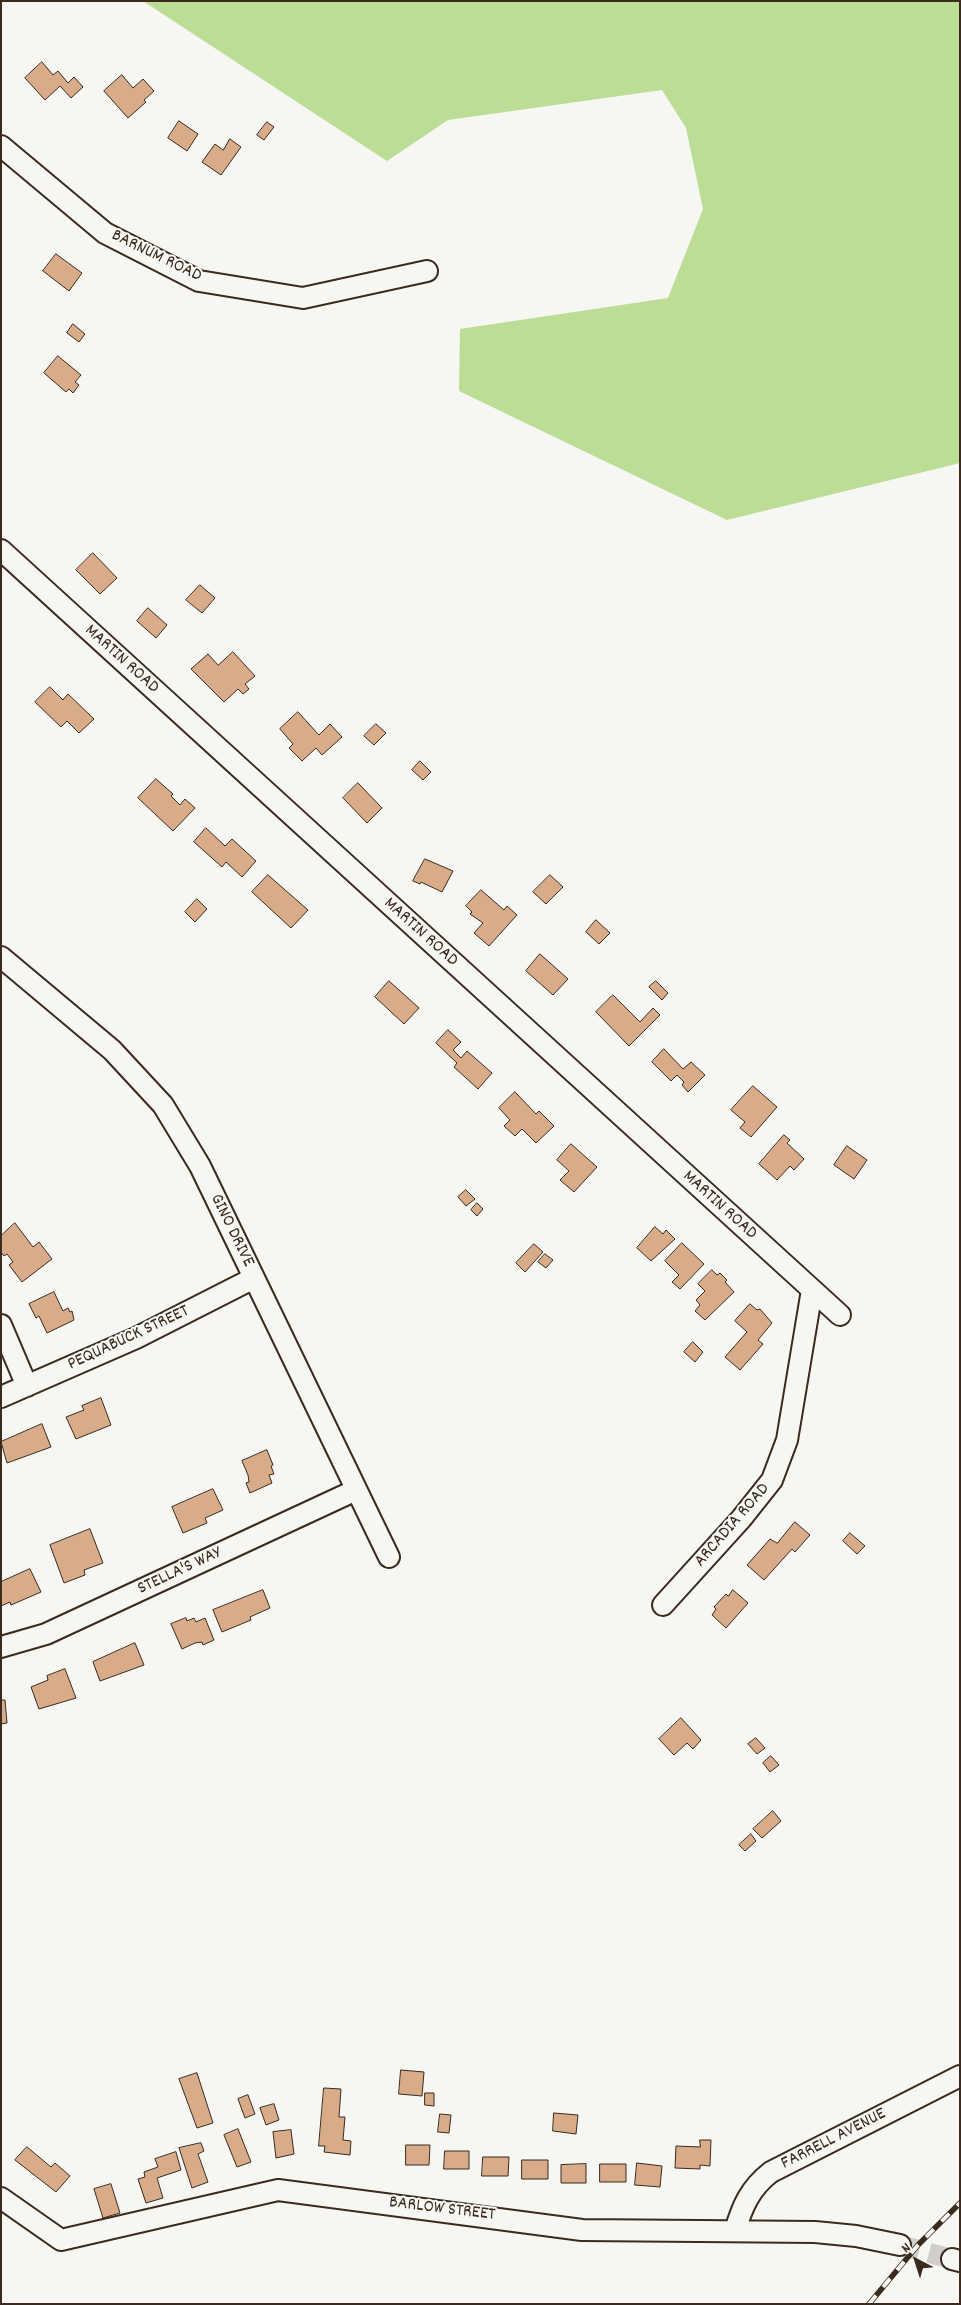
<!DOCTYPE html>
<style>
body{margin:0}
#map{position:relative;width:961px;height:2305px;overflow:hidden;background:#f6f6f2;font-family:Dekko,sans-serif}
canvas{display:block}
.frame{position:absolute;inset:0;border:2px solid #3b2a1e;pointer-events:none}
.north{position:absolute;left:891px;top:2235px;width:50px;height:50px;-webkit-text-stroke:4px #f6f6f2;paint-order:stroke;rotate:320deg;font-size:14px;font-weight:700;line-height:20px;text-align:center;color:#3b2a1e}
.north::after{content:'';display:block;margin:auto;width:18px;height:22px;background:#3b2a1e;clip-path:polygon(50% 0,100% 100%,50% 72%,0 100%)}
</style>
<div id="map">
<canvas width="961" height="2305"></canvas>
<div class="frame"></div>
<div class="north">N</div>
</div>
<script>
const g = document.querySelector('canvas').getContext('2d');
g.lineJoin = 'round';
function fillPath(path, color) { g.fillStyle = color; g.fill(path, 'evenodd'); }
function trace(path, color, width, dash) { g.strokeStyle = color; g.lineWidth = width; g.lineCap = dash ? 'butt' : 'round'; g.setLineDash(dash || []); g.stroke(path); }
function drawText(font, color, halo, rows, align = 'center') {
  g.font = font + ' Dekko,sans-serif'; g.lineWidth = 4; g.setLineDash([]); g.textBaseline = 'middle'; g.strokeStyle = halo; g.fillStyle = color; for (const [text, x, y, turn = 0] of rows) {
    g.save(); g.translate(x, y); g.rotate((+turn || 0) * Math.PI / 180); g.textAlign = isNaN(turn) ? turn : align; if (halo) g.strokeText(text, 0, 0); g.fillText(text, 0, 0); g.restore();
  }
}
fillPath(new Path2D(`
 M143,1H960V463L727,520L459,391L460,329L668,298L703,209L686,128L662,90L448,120L387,161Z`), '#bbdd96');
const building = new Path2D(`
 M42,62L53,75L58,71L68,83L74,77L83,87L71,98L60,86L45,100L25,78Z
 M122,75L133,88L143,79L154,91L144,100L146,102L128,118L104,91Z
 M179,121L198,134L187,151L168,138Z
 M267,122L274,127L264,140L257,135Z
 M230,139L241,147L221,175L202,162L215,144L223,150Z
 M56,254L82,273L69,291L43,271Z
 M73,324L85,334L79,342L67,333Z
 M58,356L81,375L75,382L79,385L73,393L69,389L66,392L44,373Z
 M93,553L117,578L100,594L76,570Z
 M200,585L215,598L202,613L186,600Z
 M148,608L167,625L156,638L137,621Z
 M233,652L255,676L245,684L249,689L243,694L238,689L224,702L191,669L208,654L218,665Z
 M50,687L63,700L68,694L94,719L79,733L67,721L61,727L35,702Z
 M298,712L319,735L330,724L342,737L322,755L316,748L302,761L289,748L293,744L280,729Z
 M376,724L386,733L374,745L364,736Z
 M420,761L431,772L423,780L412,770Z
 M156,779L173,794L171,796L180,805L185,799L195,808L173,831L138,798Z
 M358,783L382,808L367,823L343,798Z
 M206,828L225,846L232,839L256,861L242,877L226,862L222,867L194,842Z
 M425,859L453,871L442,892L421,882L420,884L413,881Z
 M268,875L308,910L291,928L252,892Z
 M550,875L563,887L546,904L533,892Z
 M481,890L504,910L507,906L517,915L489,946L474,933L483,923L470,914L472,912L466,906Z
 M197,899L207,909L195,922L185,912Z
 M596,920L610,933L599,944L586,932Z
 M540,954L568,979L553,995L526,971Z
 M389,981L419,1008L404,1024L375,997Z
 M656,981L668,993L662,1000L649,987Z
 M613,995L640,1022L653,1008L660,1015L629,1046L596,1012Z
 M448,1030L461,1042L453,1050L461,1058L467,1051L492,1073L478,1089L454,1067L457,1063L436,1043Z
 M664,1049L683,1069L691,1062L705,1075L688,1092L682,1085L684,1082L677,1075L671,1081L652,1062Z
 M753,1086L777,1107L751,1137L740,1128L745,1122L731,1110Z
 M515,1092L536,1114L539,1111L554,1126L536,1143L522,1129L515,1136L504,1126L510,1120L499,1108Z
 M784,1135L790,1140L787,1143L804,1159L794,1170L790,1166L777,1180L759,1164Z
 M571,1144L597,1167L574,1192L560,1180L569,1171L557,1160Z
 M847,1146L867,1160L854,1179L834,1165Z
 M466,1190L475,1199L466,1206L458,1197Z
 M477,1203L483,1209L477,1216L471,1210Z
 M15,1223L33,1247L39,1242L52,1259L22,1282L9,1265L13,1262L7,1254L4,1256L1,1252V1236Z
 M655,1227L663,1234L666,1230L675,1239L651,1261L637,1248Z
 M682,1243L704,1264L680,1289L672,1282L679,1275L665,1261Z
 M534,1244L543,1252L525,1272L516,1263Z
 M545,1254L553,1260L546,1268L538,1262Z
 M712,1270L717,1275L720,1273L727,1280L725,1282L734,1292L705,1320L695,1311L700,1305L696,1300L705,1291L698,1284Z
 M54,1292L63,1311L68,1308L70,1312L72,1311L74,1320L47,1333L39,1316L36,1318L29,1304Z
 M750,1304L757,1310L760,1309L772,1323L758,1340L763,1344L740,1370L725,1357L747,1332L735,1321Z
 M693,1342L703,1352L695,1362L684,1352Z
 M101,1398L111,1425L76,1439L66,1417L84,1410L82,1406Z
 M42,1424L51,1447L7,1463L1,1442Z
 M267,1450L273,1465L271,1466L274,1474L269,1475L272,1483L250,1493L246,1483L249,1482L248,1475L242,1461Z
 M213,1489L223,1510L205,1518L207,1523L183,1533L172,1507Z
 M795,1522L810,1535L795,1552L792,1549L764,1580L747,1565L770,1539L777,1543Z
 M90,1529L103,1563L84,1570L85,1575L64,1583L50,1545Z
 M850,1533L865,1546L857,1554L843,1541Z
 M30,1569L41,1592L11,1605L10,1602L1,1606V1582Z
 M263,1590L270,1608L250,1617L251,1620L222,1632L213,1610Z
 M733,1590L748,1603L726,1628L712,1615L716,1609L714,1607L726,1594L728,1596Z
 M186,1618L187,1621L194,1618L196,1622L205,1618L214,1640L203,1645L202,1642L195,1643L182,1649L171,1624Z
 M135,1643L144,1665L100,1681L93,1662Z
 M65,1669L76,1698L39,1709L31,1687L48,1680L47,1676Z
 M1,1700H5L7,1723L1,1724Z
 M681,1718L701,1740L693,1749L687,1743L674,1755L659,1739Z
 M756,1738L765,1748L757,1754L748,1744Z
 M771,1756L779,1765L770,1772L763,1763Z
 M773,1811L781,1821L762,1838L753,1829Z
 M751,1834L756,1841L745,1851L739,1845Z
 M401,2070L424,2072L422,2096L399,2094Z
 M197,2073L213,2123L197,2128L179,2079Z
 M324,2088L341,2089L339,2117H345L343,2140L351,2141L350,2155L324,2152L325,2146H319Z
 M425,2093H434V2106L425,2105Z
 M248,2095L255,2114L245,2118L238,2099Z
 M274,2104L279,2120L266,2125L260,2108Z
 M554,2113L578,2115L576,2134L553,2131Z
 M440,2114L451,2115L449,2133L438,2132Z
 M238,2129L251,2162L237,2167L224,2135Z
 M291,2130L294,2154L276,2158L273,2132Z
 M700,2140H711L710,2166L700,2165V2169L675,2168L676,2146L700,2147Z
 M201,2143L204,2151L198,2154L208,2182L192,2188L179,2148Z
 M406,2145H430L429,2165H406Z
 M27,2147L51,2167L55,2163L70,2176L56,2192L15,2160Z
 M445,2151H469V2169H444Z
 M176,2152L181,2170L157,2178L163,2198L146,2203L138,2179L145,2177L144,2172L158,2167L155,2159Z
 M483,2157H509L508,2176H482Z
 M522,2160H548V2179H522Z
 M637,2163L662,2166L660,2187L635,2185Z
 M586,2164V2183H561V2165Z
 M600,2164H626V2182H600Z
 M111,2184L120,2213L103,2218L94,2189Z`);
fillPath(building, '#d8ab89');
trace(building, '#3b2a1e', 1);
trace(new Path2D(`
 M900,2245L952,2259`), '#d1cdc8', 20, [20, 10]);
const minor = new Path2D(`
 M1,146L105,233L199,281L303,298L427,271
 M1,550L840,1315
 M1,957L112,1050L163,1105L200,1166L389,1557
 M1,1325L27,1386
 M1,1397L136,1338L254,1278
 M663,1605L741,1519L772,1480L787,1440L812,1290
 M1,1647L46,1634L356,1490
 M1,2198L61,2240L278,2190L582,2230L815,2232L856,2236L900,2245
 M735,2231C742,2207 750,2188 771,2172L960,2076
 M952,2259L960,2261`);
trace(minor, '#3b2a1e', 24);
trace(minor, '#f6f6f2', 20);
const rail = new Path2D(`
 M869,2304L918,2245L960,2203`);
trace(rail, '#3b2a1e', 5.5);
trace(rail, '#f6f6f2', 4, [11]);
drawText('18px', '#3b2a1e', '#f6f6f2', [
 ["BARNUM ROAD",156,257,26],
 ["MARTIN ROAD",121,660,42],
 ["MARTIN ROAD",420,933,42],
 ["MARTIN ROAD",719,1206,42],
 ["GINO DRIVE",231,1231,64],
 ["PEQUABUCK STREET",129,1339,-25],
 ["ARCADIA ROAD",733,1526,-49],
 ["STELLA'S WAY",180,1572,-25],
 ["FARRELL AVENUE",834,2140,-27],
 ["BARLOW STREET",442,2210,7]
]);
</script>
